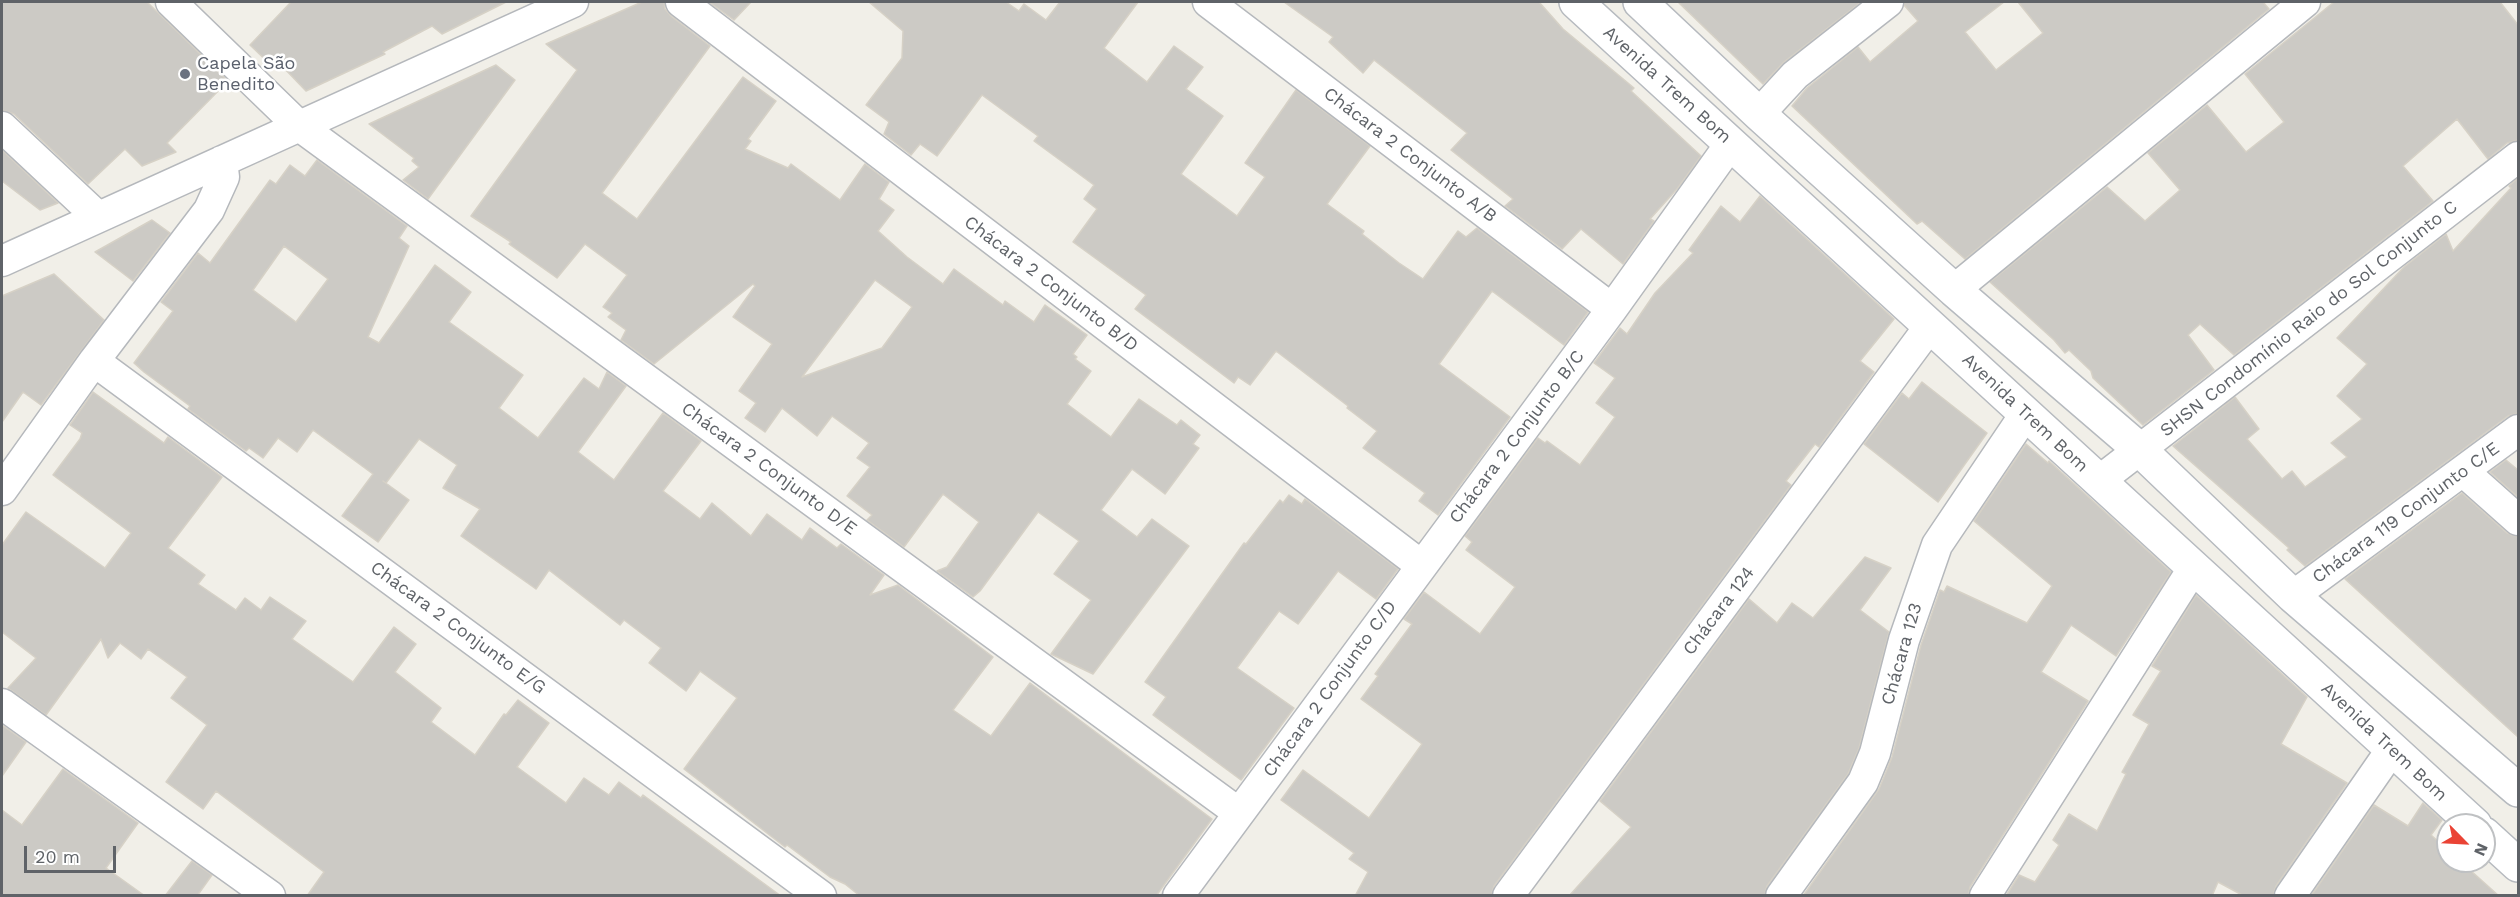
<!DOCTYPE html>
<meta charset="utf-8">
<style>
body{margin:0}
#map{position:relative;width:2520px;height:897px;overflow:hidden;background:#f1efe8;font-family:"Work Sans",sans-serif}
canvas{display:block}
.frame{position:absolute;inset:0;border:3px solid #5f6368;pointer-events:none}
.north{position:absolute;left:2436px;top:813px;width:60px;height:60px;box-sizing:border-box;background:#fff;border:2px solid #bfc1c3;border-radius:50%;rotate:114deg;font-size:16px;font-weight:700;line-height:24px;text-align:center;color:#5f6368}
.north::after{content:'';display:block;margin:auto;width:21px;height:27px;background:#ea4335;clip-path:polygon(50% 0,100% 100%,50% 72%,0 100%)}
.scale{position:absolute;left:24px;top:846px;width:92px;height:27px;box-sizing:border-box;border:3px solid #5f6368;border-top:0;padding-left:8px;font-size:18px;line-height:21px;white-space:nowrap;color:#5f6368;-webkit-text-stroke:4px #fff;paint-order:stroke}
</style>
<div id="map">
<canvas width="2520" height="897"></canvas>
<div class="frame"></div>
<div class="north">N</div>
<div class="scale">20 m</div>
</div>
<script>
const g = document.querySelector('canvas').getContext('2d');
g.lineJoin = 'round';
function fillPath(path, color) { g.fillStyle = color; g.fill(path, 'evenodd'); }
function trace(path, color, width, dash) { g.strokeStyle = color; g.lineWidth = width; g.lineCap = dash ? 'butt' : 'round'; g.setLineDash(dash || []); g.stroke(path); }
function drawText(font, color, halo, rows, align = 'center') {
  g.font = font + ' "Work Sans",sans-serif'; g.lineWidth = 5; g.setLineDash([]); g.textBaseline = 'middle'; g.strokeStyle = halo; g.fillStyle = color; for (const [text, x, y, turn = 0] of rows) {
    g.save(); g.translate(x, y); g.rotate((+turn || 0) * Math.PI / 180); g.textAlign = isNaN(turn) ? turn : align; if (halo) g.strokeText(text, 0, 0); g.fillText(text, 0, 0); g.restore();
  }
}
const building = new Path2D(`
 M2,2H147L228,81L167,143L176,152L142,166L125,149L88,184L14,114L2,110Z
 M291,2H506L442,34L432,26L383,52L385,54L306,91L281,65L276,70L250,45Z
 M642,2H664L665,9L671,16L710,46L602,193L637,219L743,77L776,101L748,139L751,141L745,149L788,168L791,164L840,200L865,164L889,182L879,199L894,210L878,231L907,257L943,284L954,269L1003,305L1005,301L1034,322L1045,305L1087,335L1073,354L1077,357L1075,359L1091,371L1067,404L1111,437L1139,399L1177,425L1181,420L1200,435L1193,444L1199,448L1165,494L1132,469L1101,510L1137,537L1152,519L1189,546L1093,674L1051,654L1091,600L1054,574L1079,541L1038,512L980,591L973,597L937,571L947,567L979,522L943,494L904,547L867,520L872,515L847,496L870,467L857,458L869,443L832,416L817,436L782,408L765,432L745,418L756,403L739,391L772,344L733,317L755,286L753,284L654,364L621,340L626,330L608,317L612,313L603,307L627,275L585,244L557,278L509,244L511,242L471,216L577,70L546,44ZM875,280L912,307L882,348L802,377Z
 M709,2H751L734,20Z
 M869,2H1006L1019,11L1024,4L1046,20L1060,2H1138L1104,48L1147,82L1174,46L1203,67L1186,89L1223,116L1181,174L1237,216L1265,177L1245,163L1296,90L1370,146L1327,204L1364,231L1362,234L1399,263L1423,279L1458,231L1466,237L1477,228L1588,312L1564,345L1492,291L1439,364L1510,417L1438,515L1419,501L1425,493L1363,448L1377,431L1347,408L1348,406L1276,351L1250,385L1238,377L1234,383L1135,309L1146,295L1073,242L1097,209L1084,199L1094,185L1034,141L1038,136L982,95L937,156L920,144L911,155L884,134L889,122L866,105L902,58L903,31Z
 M1284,2H1539L1563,29L1634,88L1631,91L1701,156L1677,189L1650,219L1654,221L1623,264L1581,229L1562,249L1505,206L1513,199L1451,150L1467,133L1374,60L1363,73L1329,42L1333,37Z
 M1678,2H1861L1784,62L1763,84Z
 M1905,2H2004L1965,32L1996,70L2043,33L2018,2H2263L2269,9L1965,259L1922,221L1917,224L1792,106L1807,88L1858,47L1870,62L1918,21L1904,5Z
 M2334,2H2500L2518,25V140L2507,143L2488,159L2457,119L2403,166L2433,201L2234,355L2200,324L2188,335L2214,370L2143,425L2093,378L2091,371L2069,350L2065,353L2054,340L1990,282L2107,187L2145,221L2180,190L2148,153L2207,105L2246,152L2284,122L2245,74Z
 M496,65L515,80L428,199L403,180L419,167L412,161L414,158L369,124Z
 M2,150L58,203L40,210L2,181Z
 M317,160L407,226L399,238L409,246L368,337L379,343L435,265L471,292L449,322L523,375L499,408L538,438L584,378L599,389L607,372L626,386L578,452L614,480L663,413L701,441L663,491L700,519L712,503L751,536L767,514L802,540L810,528L837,548L841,544L884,575L870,595L898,585L993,657L953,710L991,736L1030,683L1212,819L1156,896H860L845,884L830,877L787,845L785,847L684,769L737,698L700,671L686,691L649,663L661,648L624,620L620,625L549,570L536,589L461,536L480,509L443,488L457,465L419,439L386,483L383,481L409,500L378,542L342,516L373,474L313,430L297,452L278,438L263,458L249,448L246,451L188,409L190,406L144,372L134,363L173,311L161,302L198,253L210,263L270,180L276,184L290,165L305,176ZM284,246L328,279L296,322L253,290Z
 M2518,178V413L2508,416L2305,566L2287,550L2289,548L2173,446L2235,397L2259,429L2247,439L2282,479L2292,471L2305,487L2347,457L2331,443L2362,419L2337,396L2367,364L2337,338L2404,267L2446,234L2453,251L2511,188L2509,186Z
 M1760,196L1894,319L1860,361L1874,372L1819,447L1815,444L1786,481L1791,485L1494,886L1491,896H1355L1368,872L1349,859L1354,853L1281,800L1303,770L1369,818L1422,744L1361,699L1378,676L1375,674L1412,624L1404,619L1424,592L1480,634L1515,587L1466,550L1472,542L1465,536L1538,438L1545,443L1547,441L1580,465L1615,417L1596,403L1615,378L1594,363L1620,328L1627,334L1655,293L1693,253L1689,250L1721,206L1740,222Z
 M152,220L170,233L133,281L95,252Z
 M54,274L104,320L41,405L23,392L2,422V296Z
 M1922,382L1987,433L1938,502L1864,444L1902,393L1909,399Z
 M93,392L164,443L168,437L222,477L168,548L205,575L198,584L236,610L245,598L261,610L270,597L306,621L292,639L353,682L394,627L416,644L395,672L441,708L431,722L475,755L504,714L506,715L518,700L549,723L517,767L566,803L584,778L609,795L619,782L641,798L643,795L781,896H307L324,872L216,791L203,809L166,782L207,725L171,698L187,677L148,649L141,659L120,643L108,658L101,639L46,715L8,688L36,658L2,632V545L26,512L105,568L131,533L53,475L80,439L82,433L70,425Z
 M2026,444L2048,463L2049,461L2171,572L2116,656L2071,625L2041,672L2088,701L1970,887L1968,896H1803L1879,789L1892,757L1921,645L1940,590L1944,592L1947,586L2027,623L2052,586L1974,521Z
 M2506,460L2518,470V497L2490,472Z
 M2462,493L2507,533L2518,537V737L2345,579Z
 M1289,495L1302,504L1305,499L1398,569L1376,599L1338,571L1298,624L1279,611L1237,668L1294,708L1241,780L1153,715L1166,697L1145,682L1244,543L1246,544L1280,500L1283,503Z
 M1865,557L1891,568L1860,610L1889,632L1859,748L1848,774L1767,886L1764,896H1569L1631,827L1600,801L1749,599L1777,623L1792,603L1813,618Z
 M2196,595L2307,697L2281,744L2347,783L2276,886L2273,896H2244L2218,882L2212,896H2006L2019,875L2035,882L2059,845L2053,840L2069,814L2097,831L2126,774L2122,772L2149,724L2133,715L2161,671L2152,666Z
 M2,725L26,742L2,776Z
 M63,769L138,823L106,868L145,896H2V810L22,825Z
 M2423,803L2442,820L2431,835L2448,850V861H2460L2499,896H2311L2374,805L2408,826Z
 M192,861L212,875L197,896H165Z`);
fillPath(building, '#cccac5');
trace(building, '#d6d1c6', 1.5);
const street = new Path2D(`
 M171,2L298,125L1239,813
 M681,2L1422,566
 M1208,2L1612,309
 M1759,114L1795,75L1888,2
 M2,127L98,217
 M2,261L573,2
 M1954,290L2305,2
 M94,361L821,896
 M2464,472L2518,520
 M2099,481L2518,157
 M2,490L94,361L209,210L224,177L222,161
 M2293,596L2518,430
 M2,704L270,896
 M1178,896L1612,309L1731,143
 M1508,896L1930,326
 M1781,896L1863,782L1875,753L1904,640L1937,545L2026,413
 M1985,896L2194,567
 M2290,896L2392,749`);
const secondary = new Path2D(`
 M1576,2L2475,825
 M1640,2L1759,114L1954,290L2139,449L2293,596L2518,790
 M2484,834L2518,865`);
trace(street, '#b5b8bc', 33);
trace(secondary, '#b6babf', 36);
trace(street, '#fff', 30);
trace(secondary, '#fff', 33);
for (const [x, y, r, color] of [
 [185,74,6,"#6b7280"]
]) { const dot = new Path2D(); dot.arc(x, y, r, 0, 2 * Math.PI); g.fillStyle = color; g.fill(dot); trace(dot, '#fff', 2); }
drawText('18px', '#5b616d', '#fff', [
 ["Capela São",197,64],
 ["Benedito",197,85]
], 'left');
drawText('18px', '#5f6368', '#fff', [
 ["Avenida Trem Bom",1667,85,42],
 ["Chácara 2 Conjunto A/B",1410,155,37],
 ["Chácara 2 Conjunto B/D",1051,284,37],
 ["SHSN Condomínio Raio do Sol Conjunto C",2309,319,-38],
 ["Avenida Trem Bom",2025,413,43],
 ["Chácara 2 Conjunto B/C",1517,437,-53],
 ["Chácara 2 Conjunto D/E",769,469,36],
 ["Chácara 119 Conjunto C/E",2406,513,-36],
 ["Chácara 124",1719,611,-53],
 ["Chácara 2 Conjunto E/G",458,628,36],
 ["Chácara 123",1902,654,-74],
 ["Chácara 2 Conjunto C/D",1330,689,-54],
 ["Avenida Trem Bom",2384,742,43]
]);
</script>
